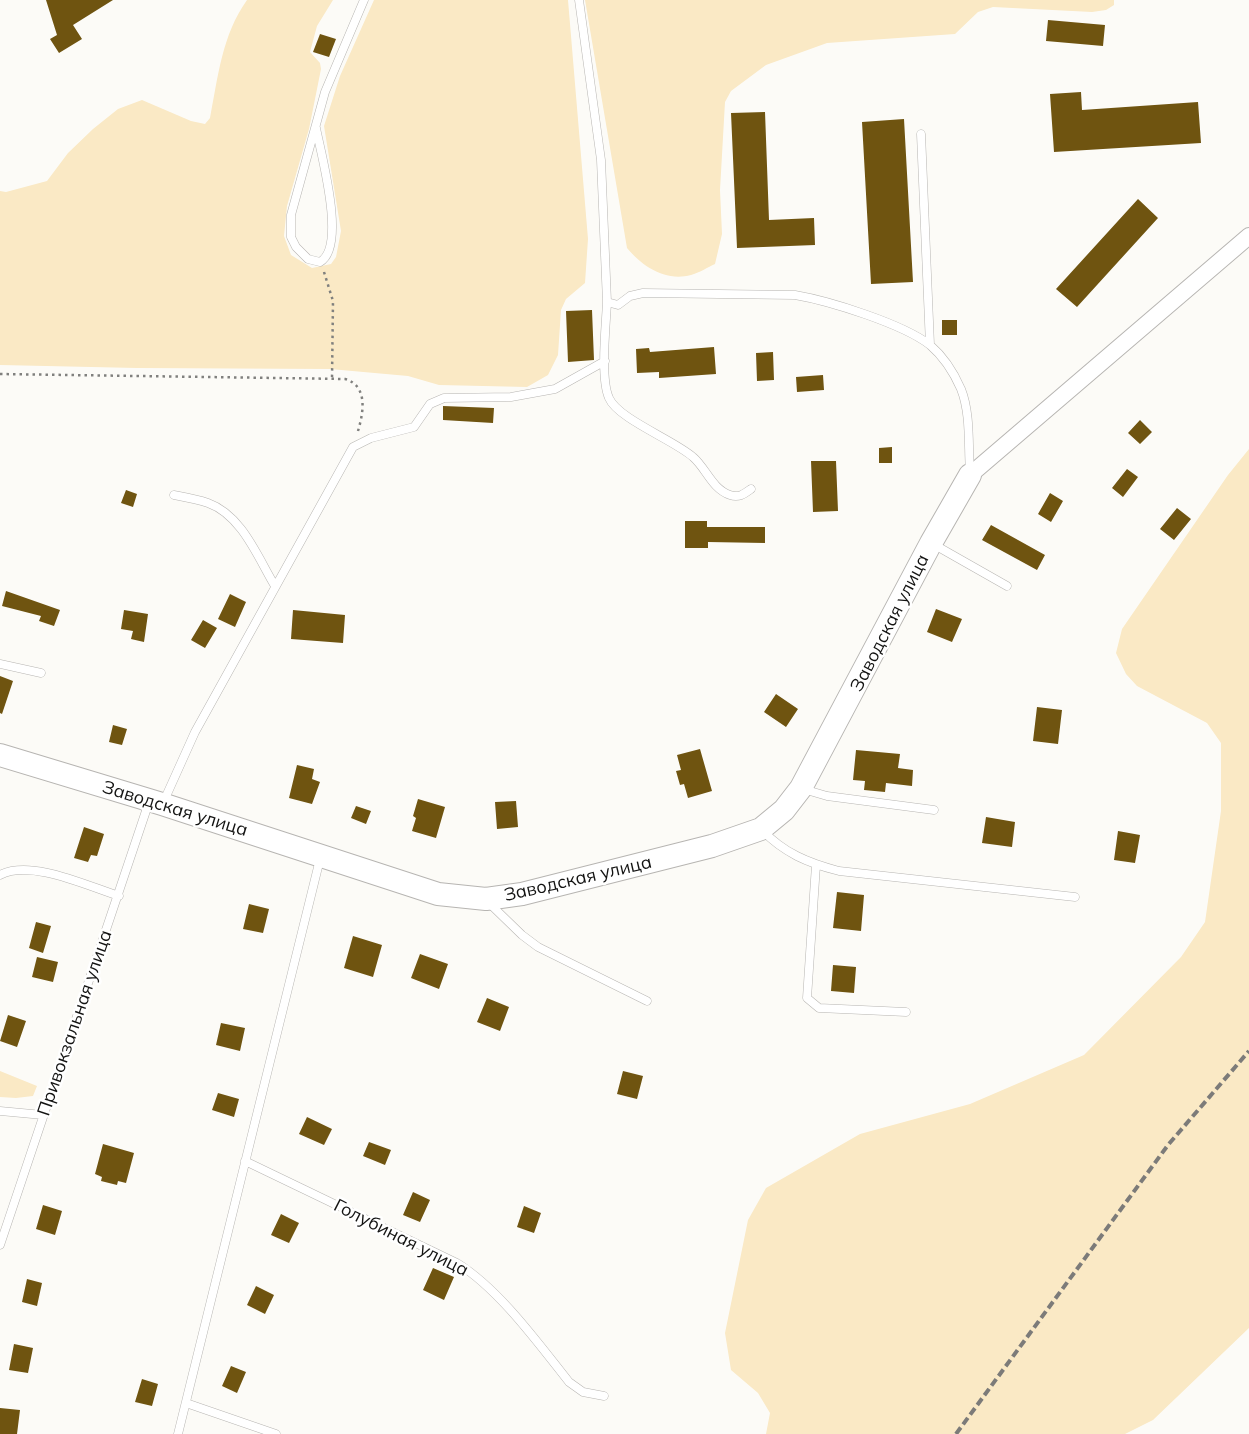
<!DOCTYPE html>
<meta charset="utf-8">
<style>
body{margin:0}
canvas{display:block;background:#fcfbf7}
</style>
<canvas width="1249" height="1434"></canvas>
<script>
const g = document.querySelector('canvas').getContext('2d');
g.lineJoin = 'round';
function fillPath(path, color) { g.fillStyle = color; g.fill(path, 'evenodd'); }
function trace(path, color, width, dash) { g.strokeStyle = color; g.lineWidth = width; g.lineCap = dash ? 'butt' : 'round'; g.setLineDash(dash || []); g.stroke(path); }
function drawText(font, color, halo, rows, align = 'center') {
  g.font = font + ' Mulish,sans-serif'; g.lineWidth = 5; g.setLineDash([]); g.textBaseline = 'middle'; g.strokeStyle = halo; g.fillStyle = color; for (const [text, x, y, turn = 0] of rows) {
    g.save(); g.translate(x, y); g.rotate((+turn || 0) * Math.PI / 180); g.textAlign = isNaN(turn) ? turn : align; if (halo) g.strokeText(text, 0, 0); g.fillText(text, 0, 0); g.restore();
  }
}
fillPath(new Path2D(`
 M247,0H333L317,26L310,52L320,63L321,69L309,129L287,206L284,236L291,255L312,268L331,264L336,257L341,231L324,126L340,76L374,0H568L588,239L585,283L566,299L561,310L558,355L548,375L527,387L439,385L408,376L330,369L137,368L0,365V191L6,192L47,181L68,153L93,129L118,109L142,100L191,121L205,124L210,118C218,77 222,35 247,0Z
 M585,0H1114V5L1106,10L1092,12L993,7L978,12L955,34L827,43L766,65L731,91L725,102L720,190L722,234L715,264C708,267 699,273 691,275C665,282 642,266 627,248Z
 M1249,449V1328L1153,1420L1125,1434H766L770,1413L758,1393L731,1370L725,1333L748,1220L766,1188L860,1134L970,1104L1084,1055L1181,957L1205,922L1221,811V743L1207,723L1137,686L1126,674L1116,653L1122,629L1228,475Z
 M0,1071L37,1086L33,1096L16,1098L0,1097Z`), '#fae9c5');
fillPath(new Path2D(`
 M46,0H113L73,25L82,39L59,53L50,39L57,35Z
 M1048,20L1105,25L1103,46L1046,41Z
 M320,34L336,39L329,57L313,52Z
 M1081,92L1082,110L1198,102L1201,143L1054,152L1050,94Z
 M765,112L769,220L814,218L815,245L737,248L731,113Z
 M904,119L913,282L871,284L862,122Z
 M1138,199L1158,218L1077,307L1056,289Z
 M592,310L594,360L568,362L566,311Z
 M942,320H957V335H942Z
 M714,347L716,374L659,378V372L637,373L636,349L649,348L650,352Z
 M773,352L774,380L757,381L756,353Z
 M823,375L824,390L797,392L796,377Z
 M443,406L494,408L493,423L443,420Z
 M1140,420L1152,432L1140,444L1128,433Z
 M892,447V463H879V448Z
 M811,461H836L838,511L813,512Z
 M1127,469L1138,477L1123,497L1112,488Z
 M126,490L137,494L133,507L121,503Z
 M1050,493L1063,501L1051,522L1038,514Z
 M1177,508L1191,519L1174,540L1160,529Z
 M685,521H707V527H765V543L708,542V548H685Z
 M991,525L1045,555L1037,570L982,540Z
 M6,591L60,610L54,626L39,621L41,616L2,606Z
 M230,594L246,602L235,627L218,619Z
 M936,609L962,619L952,642L927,632Z
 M124,610L148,614L144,642L131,639L133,631L121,629Z
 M293,610L345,615L343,643L291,639Z
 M203,620L217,628L205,648L191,640Z
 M0,676L13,681L2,714L0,713Z
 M776,694L798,709L786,727L764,712Z
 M1037,707L1062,710L1058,744L1033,741Z
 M113,725L127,729L122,745L109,742Z
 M700,749L712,791L688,798L684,784L680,785L676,771L681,770L677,755Z
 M856,750L900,754L898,768L913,770L912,786L886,783L885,792L864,790L865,781L853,780Z
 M297,765L314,769L312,779L320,782L312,804L289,798Z
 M418,799L445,807L436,838L412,831L416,818L413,816Z
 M516,801L518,827L497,829L495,802Z
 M356,806L371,811L366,824L351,818Z
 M986,817L1015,822L1012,847L982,843Z
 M84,827L104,834L97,856L91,855L88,862L74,858Z
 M1118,831L1140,835L1135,863L1114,860Z
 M837,892L864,895L861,931L833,928Z
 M249,904L269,909L263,933L243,929Z
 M36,922L51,926L43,953L29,948Z
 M353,936L382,945L373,977L344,968Z
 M420,954L448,964L439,989L411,978Z
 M37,957L58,962L53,982L32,977Z
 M833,965L856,967L854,993L831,991Z
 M487,998L509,1007L500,1031L477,1022Z
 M8,1015L26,1021L17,1047L0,1041Z
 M221,1023L245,1028L240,1051L216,1045Z
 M623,1071L643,1076L637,1099L617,1094Z
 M218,1093L239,1099L234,1117L212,1110Z
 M307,1117L332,1129L324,1145L299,1134Z
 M369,1142L391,1150L385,1165L363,1156Z
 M103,1144L134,1153L126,1183L118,1181L117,1185L101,1181L102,1177L95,1174Z
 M413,1192L430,1200L420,1222L403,1215Z
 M43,1205L62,1211L55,1235L36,1229Z
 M524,1206L541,1213L534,1233L517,1227Z
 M281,1214L299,1223L289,1243L271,1235Z
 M433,1268L454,1277L444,1300L423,1290Z
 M27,1279L42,1283L37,1306L22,1302Z
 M256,1286L274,1295L265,1314L247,1305Z
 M14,1344L33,1348L28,1373L9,1370Z
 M231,1366L246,1372L237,1393L222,1386Z
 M142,1379L158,1384L152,1406L135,1402Z
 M0,1408L20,1410L17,1434H0Z`), '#6f5410');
const lane = new Path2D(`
 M579,0L601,160L607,302L618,305L630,296L643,293L795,295C830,301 903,324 930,345C944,357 954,373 961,389C971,414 968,446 970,472
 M316,128C321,154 347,247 320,262L308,259L296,247L291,237V215L325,92L364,0
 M921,134L930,345
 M607,302C606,325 600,378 609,398C618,419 674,440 693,457C706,468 712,489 730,495C739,498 744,494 751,489
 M174,495C185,497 197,499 208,503C242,515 258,558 275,586
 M933,544L1007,586
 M0,664L41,673
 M803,789L827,796L934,810
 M163,803L195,732L353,447L371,438L414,427L430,404L444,398L511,397L555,389L605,361
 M762,830C784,853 808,863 839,871L1075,897
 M816,865L807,998L819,1008L906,1012
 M0,875C31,859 87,886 119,896
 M489,903L522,935L538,947L647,1001
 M0,1111L43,1115
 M245,1161L457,1263C499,1289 538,1343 569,1382L583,1392L604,1396
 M0,1245L149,802
 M186,1403L276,1434
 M178,1434L320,859`);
const street = new Path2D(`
 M970,475L1249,236`);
const secondary = new Path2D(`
 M0,755L162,804L438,894L486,899L522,894L712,846L761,829L784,810L801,788L931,543L970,475`);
trace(lane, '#b7b5b2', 9);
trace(street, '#b7b5b2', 18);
trace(secondary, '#b7b5b2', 24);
trace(new Path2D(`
 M324,272L333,301L332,379
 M0,374L345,379C369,386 363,414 358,431`), '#80807e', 2.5, [2.5, 4]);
trace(lane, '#fff', 8);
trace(street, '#fff', 16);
trace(secondary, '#fff', 22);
trace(new Path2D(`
 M956,1434L1168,1145L1249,1051`), '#7c7b79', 4, [8, 4]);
drawText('18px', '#131312', '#fff', [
 ["Заводская улица",890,623,-63],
 ["Заводская улица",175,809,17],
 ["Заводская улица",578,879,-13],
 ["Привокзальная улица",75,1023,-71],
 ["Голубиная улица",401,1238,27]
]);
</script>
